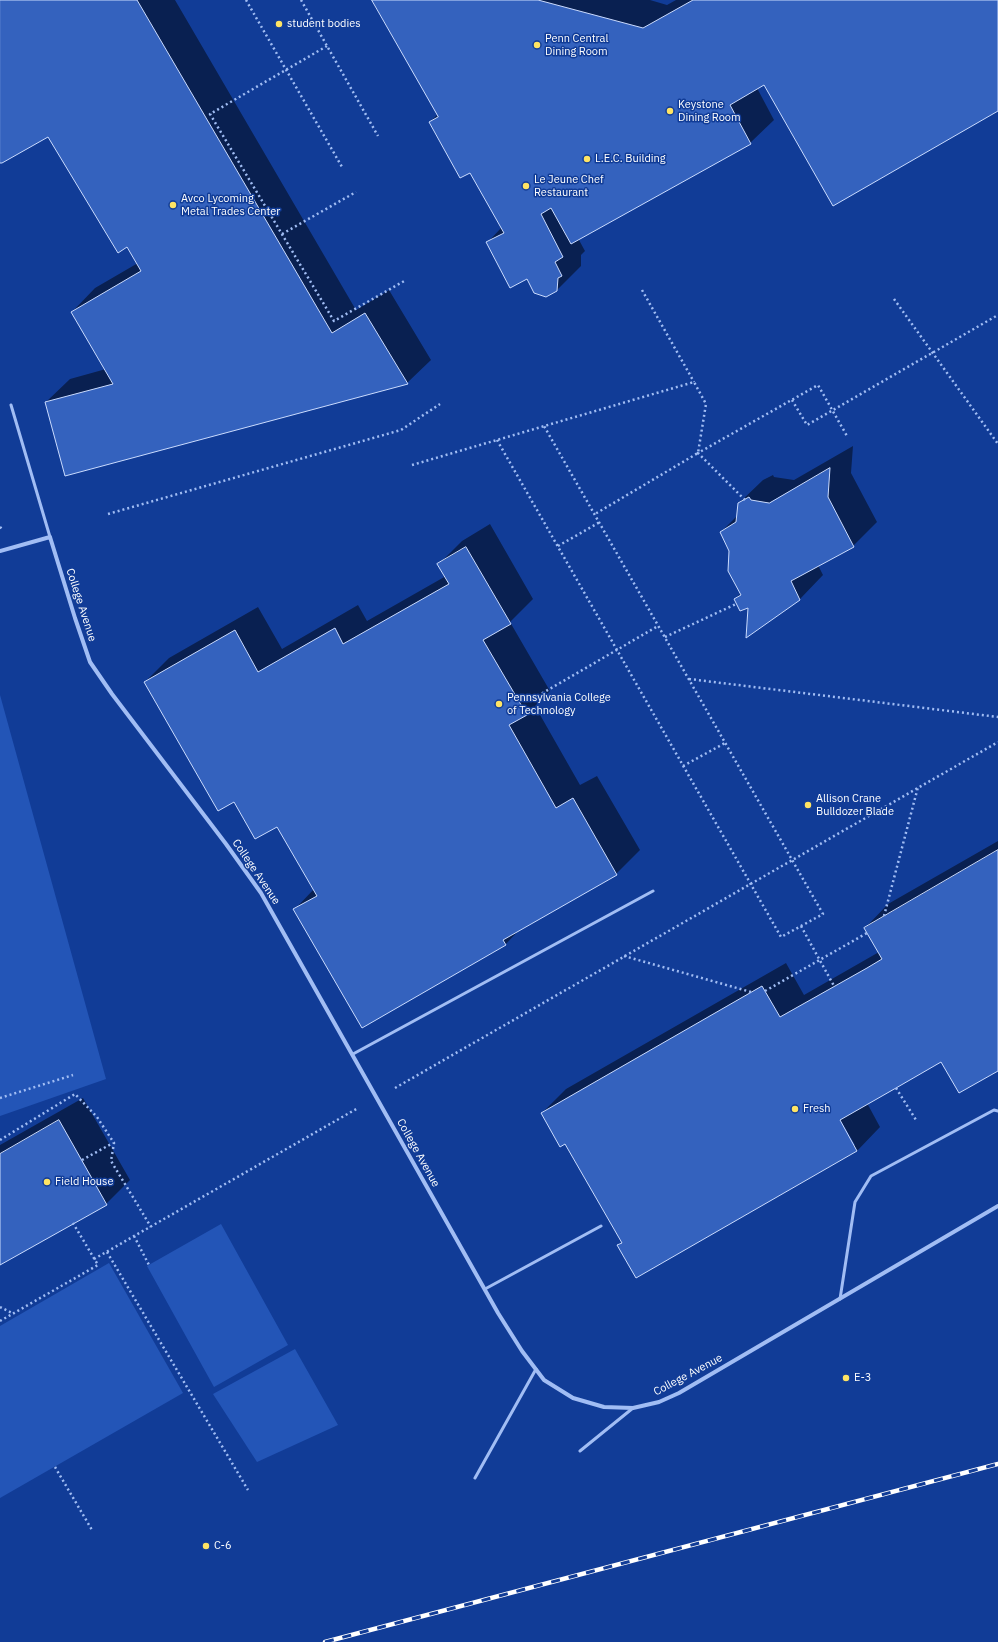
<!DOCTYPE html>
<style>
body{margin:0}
canvas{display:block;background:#113c97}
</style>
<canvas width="998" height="1642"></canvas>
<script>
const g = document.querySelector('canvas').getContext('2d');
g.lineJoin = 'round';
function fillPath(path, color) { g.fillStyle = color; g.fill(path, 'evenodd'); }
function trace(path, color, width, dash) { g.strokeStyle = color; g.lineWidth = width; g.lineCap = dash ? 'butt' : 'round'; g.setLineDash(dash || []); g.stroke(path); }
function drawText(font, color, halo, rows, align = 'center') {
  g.font = font + ' "IBM Plex Sans",sans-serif'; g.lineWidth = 3; g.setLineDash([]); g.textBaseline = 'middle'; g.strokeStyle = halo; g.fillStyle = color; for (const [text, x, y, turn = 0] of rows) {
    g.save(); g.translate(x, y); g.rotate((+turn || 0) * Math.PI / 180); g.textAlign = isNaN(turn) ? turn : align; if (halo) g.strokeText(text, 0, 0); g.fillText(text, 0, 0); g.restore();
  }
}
fillPath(new Path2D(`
 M0,695L106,1079L0,1116Z
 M221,1224L288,1345L214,1387L147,1266Z
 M109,1263L183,1393L0,1498V1326Z
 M295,1349L338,1425L257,1462L213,1394Z`), '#2355b7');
fillPath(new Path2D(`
 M0,0H175L356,310L389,290L431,360L407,383L46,402L70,379L106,369L72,312L95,288L138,263L128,246L48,136L0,162Z
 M373,0H650L667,5L676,0H998V110L764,84L757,88L774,120L750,143L583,236L579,240L585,251L581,255V266L557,290L527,278L487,243L502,227L470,172L430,122L438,114Z
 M853,446L851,473L877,522L853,546L818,565L823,575L800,599L747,636L749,606L735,599L741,593L730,551L721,532L738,515L739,503L763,480L773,475L774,477L794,480Z
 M490,524L533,599L510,622L550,691L535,706L580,785L597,776L640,850L616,874L521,928L505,945L295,909L314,889L277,825L235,800L145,682L169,658L258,607L282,649L358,605L367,621L446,576L439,564L462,541Z
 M998,841V1070L941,1061L867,1103L880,1127L857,1151L637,1277L618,1245L622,1242L565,1143L542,1113L566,1089L786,963L804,995L879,952L865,928L888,904ZM838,1116L855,1145H852L836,1117Z
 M83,1098L130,1180L106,1204L0,1264V1145Z`), '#0007');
const building = new Path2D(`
 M0,0H137L332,333L365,313L408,384L65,476L45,402L113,384L71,312L141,271L127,247L118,253L48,137L2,163H0Z
 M372,0H538L643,28L693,0H998V111L833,206L764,85L730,105L751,144L571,244L551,208L541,214L563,257L555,262L562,276L558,278L557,291L546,297L534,293L527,279L510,288L486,242L504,233L470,173L460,178L429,122L438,117Z
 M830,468L828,497L854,547L791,581L800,600L746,638L748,608L740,611L734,599L741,595L728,571L729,551L720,532L736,522L738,503L749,497L751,500L769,503Z
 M466,547L511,624L483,640L527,715L509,725L556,808L573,798L617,875L503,940L506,945L362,1028L293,909L317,896L277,827L255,839L234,802L218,811L144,682L235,630L258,672L335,628L343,644L449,584L437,564Z
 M998,850V1071L959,1093L941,1062L896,1088L840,1120L857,1151L636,1278L617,1245L622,1243L565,1144L560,1147L541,1113L762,986L780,1017L867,968L882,959L864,928Z
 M59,1120L107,1205L0,1265V1154Z`);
fillPath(building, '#3462be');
trace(building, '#cadbfe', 1);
trace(new Path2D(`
 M246,0L342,167
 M301,0L378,136
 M327,46L210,114L334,321L406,280
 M282,234L356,192
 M642,290L694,382
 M894,299L998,444
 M792,400L807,425L998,315
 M497,440L781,937L823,914L544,426
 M412,465L694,382L706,404L698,453L595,514
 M745,500L698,453L818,385L847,436
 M108,514L401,430L440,404
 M0,527L2,529
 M558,546L600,522
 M665,637L736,604
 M689,679L998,717
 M529,701L658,626
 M683,766L725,743
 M884,916L918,787
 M801,926L834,986
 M624,956L751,992
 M765,991L867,933
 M395,1088L998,742
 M896,1088L916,1120
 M0,1098L73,1075
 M0,1140L75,1094L97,1117L114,1143L111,1161L151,1227
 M82,1160L113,1143
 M134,1236L149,1265
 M107,1252L248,1490
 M94,1259L358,1108
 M0,1307L12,1313
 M0,1321L98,1265L73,1223
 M55,1467L92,1530`), '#a1bdf4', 2.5, [2, 3]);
trace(new Path2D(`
 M11,405L50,537
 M353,1054L653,891
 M485,1289L601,1226
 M840,1299L855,1202L871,1176L994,1110L998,1111
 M580,1451L633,1408
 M475,1478L536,1369`), '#a1bdf4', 3);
trace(new Path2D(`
 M0,551L50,537L75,618L90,662L112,694L226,844L261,893L498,1313L522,1351L544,1380L573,1398L604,1407L633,1408L659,1402L679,1393L998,1206`), '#a1bdf4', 4);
const rail = new Path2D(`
 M325,1642L998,1464`);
trace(rail, '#fff', 4.5);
trace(rail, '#113c97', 3, [9]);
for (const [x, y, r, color] of [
 [279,24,4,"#ffe464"],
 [537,45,4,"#ffe464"],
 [670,111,4,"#ffe464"],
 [587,159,4,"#ffe464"],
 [526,186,4,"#ffe464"],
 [173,205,4,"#ffe464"],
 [499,704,4,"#ffe464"],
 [808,805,4,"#ffe464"],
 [795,1109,4,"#ffe464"],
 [47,1182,4,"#ffe464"],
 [846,1378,4,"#ffe464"],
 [206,1546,4,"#ffe464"]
]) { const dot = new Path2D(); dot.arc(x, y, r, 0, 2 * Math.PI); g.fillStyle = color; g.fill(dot); trace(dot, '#113c97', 1.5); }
drawText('11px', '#fff', '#113c97', [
 ["student bodies",287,24],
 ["Penn Central",545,39],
 ["Dining Room",545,52],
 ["Keystone",678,105],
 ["Dining Room",678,118],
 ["L.E.C. Building",595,159],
 ["Le Jeune Chef",534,180],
 ["Restaurant",534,193],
 ["Avco Lycoming",181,199],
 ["Metal Trades Center",181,212],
 ["Pennsylvania College",507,698],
 ["of Technology",507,711],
 ["Allison Crane",816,799],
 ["Bulldozer Blade",816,812],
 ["Fresh",803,1109],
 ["Field House",55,1182],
 ["E-3",854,1378],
 ["C-6",214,1546]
], 'left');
drawText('11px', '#fff', '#113c97', [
 ["College Avenue",81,605,72],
 ["College Avenue",256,872,56],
 ["College Avenue",418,1153,61],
 ["College Avenue",688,1375,-28]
]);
</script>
